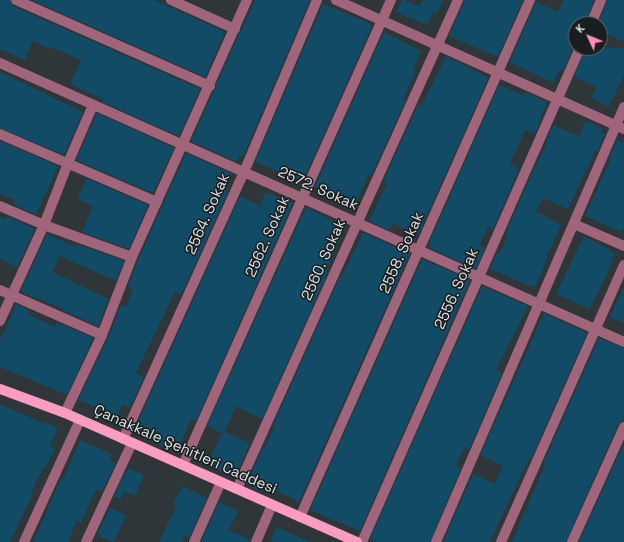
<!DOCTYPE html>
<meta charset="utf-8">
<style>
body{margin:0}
#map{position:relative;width:624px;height:542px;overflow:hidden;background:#2e363a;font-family:"Space Grotesk",sans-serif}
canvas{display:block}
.north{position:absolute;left:568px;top:16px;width:40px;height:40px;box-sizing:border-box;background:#191d1f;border:1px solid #676b6d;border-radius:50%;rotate:314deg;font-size:11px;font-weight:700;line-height:16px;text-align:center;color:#dce1e3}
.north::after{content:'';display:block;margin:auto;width:14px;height:18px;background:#ff8eba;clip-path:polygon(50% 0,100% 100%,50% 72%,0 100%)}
</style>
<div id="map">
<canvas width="624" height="542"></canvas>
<div class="north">K</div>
</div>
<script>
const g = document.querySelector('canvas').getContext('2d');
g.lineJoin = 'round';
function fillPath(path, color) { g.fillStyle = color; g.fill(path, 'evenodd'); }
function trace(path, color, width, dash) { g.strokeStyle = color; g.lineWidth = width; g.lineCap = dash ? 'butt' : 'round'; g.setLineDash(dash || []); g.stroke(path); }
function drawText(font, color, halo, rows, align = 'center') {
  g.font = font + ' "Space Grotesk",sans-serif'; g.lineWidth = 3; g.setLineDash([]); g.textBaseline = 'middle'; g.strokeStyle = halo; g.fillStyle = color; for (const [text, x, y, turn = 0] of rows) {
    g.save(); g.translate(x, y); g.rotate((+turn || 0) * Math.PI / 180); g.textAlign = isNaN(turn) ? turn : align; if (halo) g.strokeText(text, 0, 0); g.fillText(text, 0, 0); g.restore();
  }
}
fillPath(new Path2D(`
 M0,0H10L11,3L13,6L200,89L179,136L102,102L103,99L70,84L81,60L51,47L50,49L33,41L25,60L0,49Z
 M32,0H154L225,32L205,77Z
 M255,0H310L243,157L240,155L237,162L191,141L213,92L216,89V85Z
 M402,0H405L419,6L422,0H443L437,14L433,13L427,25L396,12Z
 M465,0H523L498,57L449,36Z
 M564,0H594L585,24H576V34L569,48H573L563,71L560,70L553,83L510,62L536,2L558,12Z
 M607,0H624V42L600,31V24H598Z
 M323,4L369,23L372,26L303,181L255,162Z
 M384,32L421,51L413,69L416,70L403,99L406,100L371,176L368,175L356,204L315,186Z
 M586,48H624V75L609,107L591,98L597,87L574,77Z
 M446,56L487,77L486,79H488L418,235L393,223L389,230L369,221L387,184L383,182L418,105L421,107Z
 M0,72L83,112L64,155L0,128Z
 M499,85L523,95L525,92L547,102L540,118L541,119L535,134L525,130L510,164L519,169L493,229L488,227L479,246L485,248L476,269L428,247L431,242L430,241Z
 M97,113L174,148L153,193L76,160Z
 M585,121L603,129L601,133L605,134L597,152L595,151L568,209L543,198L536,211L561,225L547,256L548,257L535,288L490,269L497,253L499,254L508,236L505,235L531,175L548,141L547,140L553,125L579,136Z
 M617,140L624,143V227L621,232L585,216L611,158H609Z
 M0,141L58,166L36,215L13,204L15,200L0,194Z
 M186,153L232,174L225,189L229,190L181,295L175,292L136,373L144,377L130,408L123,404L117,417L78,400L108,338L121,305L126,307L133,289L128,287L138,260Z
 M86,178L148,205L129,249L82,232L93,206L78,199Z
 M265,192L293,203L196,421L191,419L177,452L154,442V440L134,431L240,196L260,206Z
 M306,207L345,227L326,271L328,272L262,419L236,406L225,432L250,443L235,477L207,465L222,433L207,426Z
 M7,216L35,229L17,267L0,259V217L5,220Z
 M363,233L410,253L299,502L265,485L262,492L248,485L249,483H247L262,449H264L275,426L273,425L340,277L341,278Z
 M47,234L75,247L77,244L124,261L116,281L60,256L52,272L109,299L98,326L62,310L63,309L35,297V298L21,292V291Z
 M584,236L615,253L609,270L590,309L556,294Z
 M422,259L470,280L360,531L310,510Z
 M482,286L528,306L496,370L502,373L469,450L464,448L456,466L461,468L430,542H378L370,539Z
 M624,286V323L610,317Z
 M16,304L29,310L27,314L45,322L55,327L57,322L93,338L67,395L0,367V340Z
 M544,313L587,333L531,459L529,458L490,542H443L473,474L495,484L503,466L480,455Z
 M599,338L624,348V421L621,422L618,424L566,542H512L545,465L543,464Z
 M0,404L44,424L45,422L58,428L50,446L55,448L46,467L44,466L31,493L33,494L10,542H0Z
 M80,440L112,454L109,460L116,463L102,491L96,489L81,523L77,521L68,542H33L61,479L63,480Z
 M624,443V542H579Z
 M128,468L144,475L135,496L124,491L121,499L114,496Z
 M182,486L207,498L189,538L184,536L182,542H159L176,506L173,505Z
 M219,502L238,511L229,530L250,540V542H201Z
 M110,508L126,515L114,542L97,535Z
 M277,527L310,542H270Z`), '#114b65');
trace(new Path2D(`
 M16,0L210,86
 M171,0L235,29
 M336,0L624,129
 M591,24L601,0
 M0,63L624,342
 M0,134L157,202
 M0,206L44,225L132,257
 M574,224L624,246
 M0,290L102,335
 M0,321L44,225L68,163L93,105
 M65,413L102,335L132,257L247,0
 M123,439L244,172L317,0
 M183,465L391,0
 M237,489L458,0
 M300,517L530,0
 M24,542L80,420
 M86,542L132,443
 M194,542L221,482
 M256,542L272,505
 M362,542L580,48
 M436,542L624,107
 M501,542L624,265
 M572,542L624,427`), '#a0657b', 10);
trace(new Path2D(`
 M0,389L65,413L357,542`), '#fc9cc0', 10);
drawText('15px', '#dce1e3', '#191d1f', [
 ["2572. Sokak",318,189,24],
 ["2564. Sokak",208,214,-66],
 ["2562. Sokak",268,237,-66],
 ["2558. Sokak",402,253,-66],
 ["2560. Sokak",324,260,-66],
 ["2556. Sokak",457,289,-66],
 ["Çanakkale Şehitleri Caddesi",185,450,24]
]);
</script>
